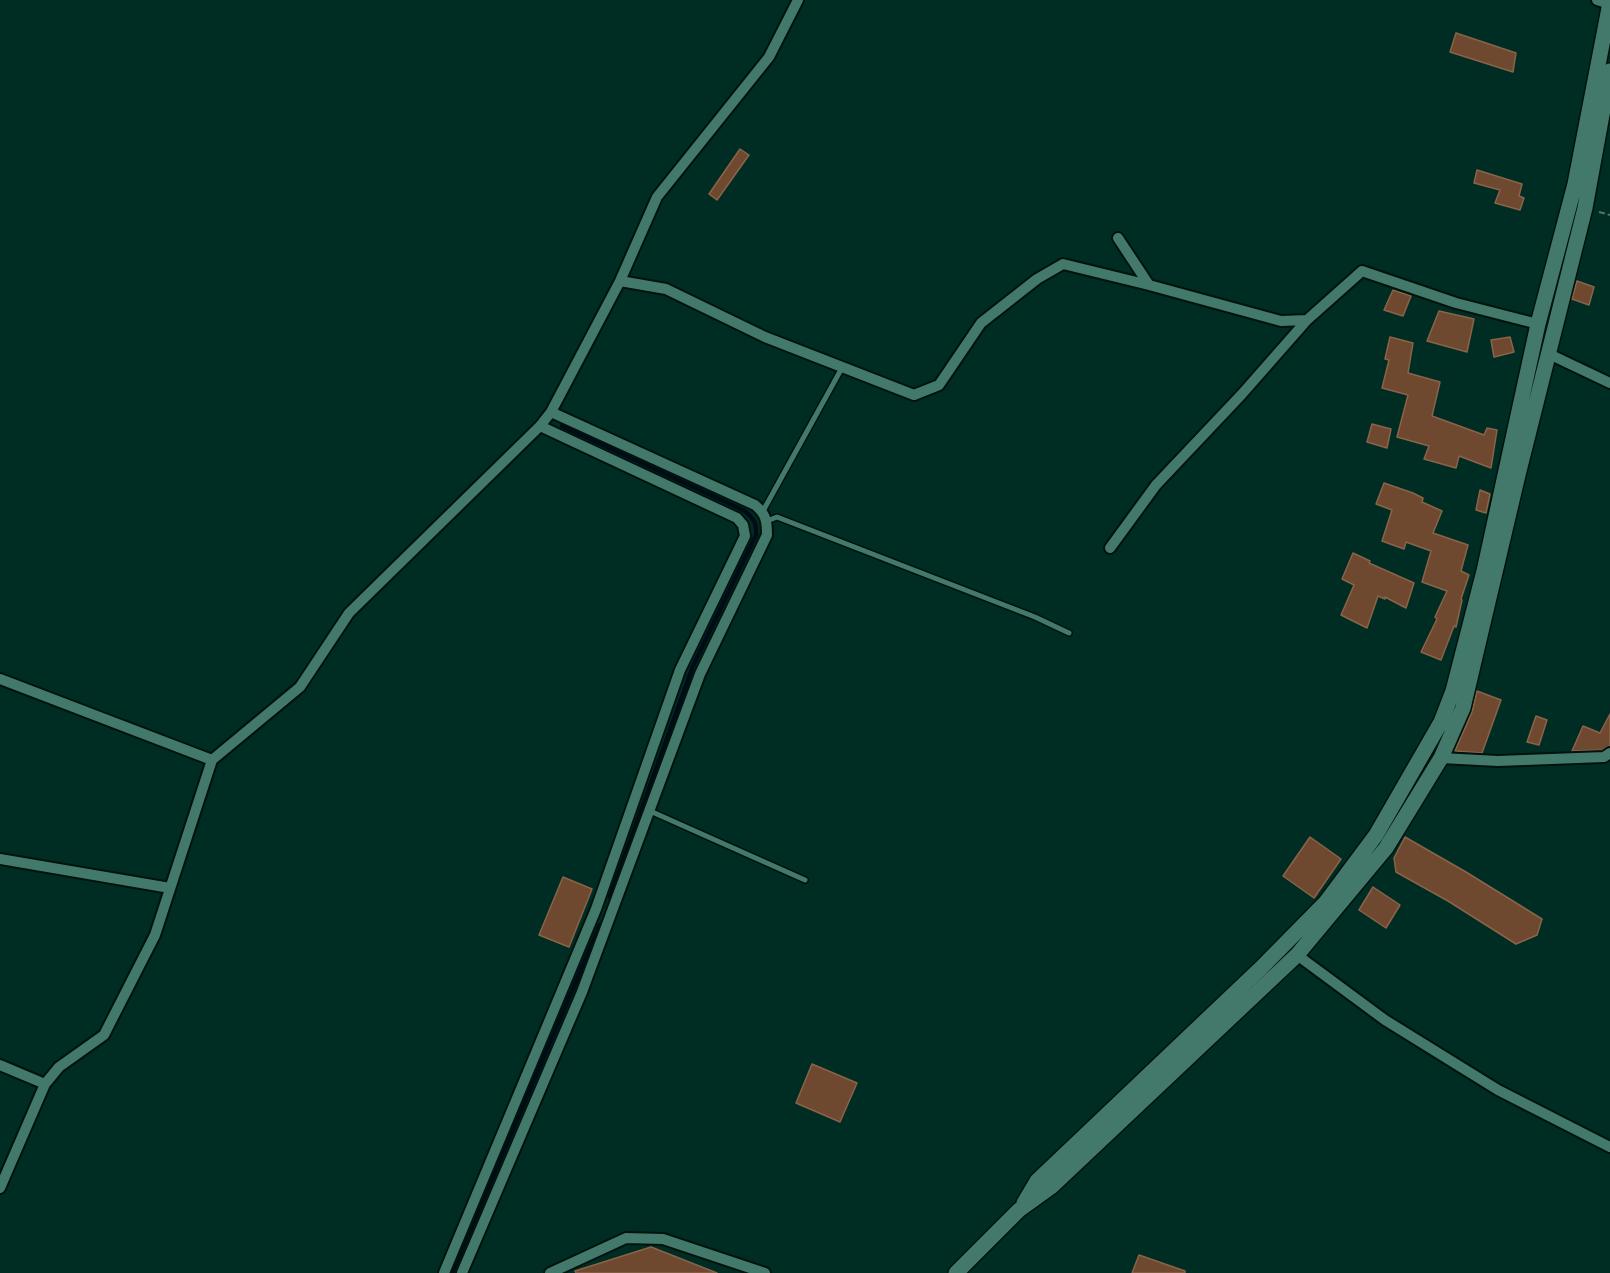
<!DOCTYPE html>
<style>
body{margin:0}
canvas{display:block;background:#002d23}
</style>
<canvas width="1610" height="1273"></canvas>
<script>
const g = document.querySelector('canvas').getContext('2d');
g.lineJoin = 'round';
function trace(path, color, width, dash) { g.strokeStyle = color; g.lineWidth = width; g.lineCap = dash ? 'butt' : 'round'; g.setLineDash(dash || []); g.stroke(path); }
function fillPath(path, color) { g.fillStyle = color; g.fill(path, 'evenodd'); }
trace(new Path2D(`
 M562,426L745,511C754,519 757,523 756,535L693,666L610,897
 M452,1273L600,925`), '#000d17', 4.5);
const building = new Path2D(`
 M1456,33L1516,53L1513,72L1450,52Z
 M740,149L749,155L717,200L709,194Z
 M1477,170L1522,184L1519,196L1524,198L1520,210L1495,203L1500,190L1474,183Z
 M1577,281L1594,287L1589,305L1572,299Z
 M1393,290L1411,296L1403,316L1384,310Z
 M1439,311L1474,319L1467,352L1427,341Z
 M1390,337L1413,343L1408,373L1440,382L1432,416L1484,435L1487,428L1497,430L1491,468L1459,456L1456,468L1424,459L1429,446L1397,437L1408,395L1382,388L1389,360L1385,359Z
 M1510,337L1514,352L1494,357L1491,340Z
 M1372,424L1391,429L1387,448L1367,442Z
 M1384,483L1413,493L1423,498L1422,502L1442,511L1433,533L1468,545L1461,571L1469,575L1461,599L1462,600L1456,627L1454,626L1441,660L1421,652L1437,619L1435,617L1447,591L1422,582L1431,551L1406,542L1404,549L1382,541L1392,510L1376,504Z
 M1480,490L1490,494L1486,513L1476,510Z
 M1353,553L1370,561L1369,563L1414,583L1406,608L1385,597V599L1378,596L1367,628L1341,615L1354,585L1342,579Z
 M1477,691L1501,700L1482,753L1455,751L1472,712Z
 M1610,714V746L1602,750L1572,751L1583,726L1600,733Z
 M1536,716L1547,720L1539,745L1527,742Z
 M1310,837L1341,859L1314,898L1283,876Z
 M1405,837L1466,872L1542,919L1537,935L1516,944L1448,901L1396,872L1394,858Z
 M563,877L592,889L569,947L539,935Z
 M1373,887L1400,905L1386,928L1359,910Z
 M812,1064L857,1083L840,1122L796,1103Z
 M651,1247L717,1273H576L575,1271Z
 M1139,1255L1185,1271V1273H1132Z`);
fillPath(building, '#6e482f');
trace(building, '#8a6349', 1.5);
const lane = new Path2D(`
 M763,511L843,366
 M767,521L777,517L1035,617L1069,633
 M650,811L805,880`);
const street = new Path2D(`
 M1597,0L1610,4
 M1118,238L1149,285L1281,321L1307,320
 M620,281L666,289L765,337L914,395L939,385L981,323L1037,279L1063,264L1149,285
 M1549,354L1610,383
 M1110,548L1156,485L1242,394L1307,320L1362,271L1456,303L1538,324
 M0,679L212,760L300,687L349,613L540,426L551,412L620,281L657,197L769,57L798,0
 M1441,758L1498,761L1604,757L1610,753
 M0,859L170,888
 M1297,955L1385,1020L1498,1090L1610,1147
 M0,1065L45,1084
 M0,1188L45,1084L59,1067L104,1035L155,935L212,760
 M444,1273L596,909L680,670L745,536L743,525L737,518L540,426
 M462,1273L582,992L700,674L767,535C767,521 766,514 755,505L551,412
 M550,1273L626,1238L663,1239L765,1273`);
const secondary = new Path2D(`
 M1024,1203L1037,1181L1261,968L1326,902L1376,835L1441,722L1453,691L1484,571L1538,324L1575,184L1610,3
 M956,1273L1019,1210L1051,1187L1297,955L1386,848L1441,758L1463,708L1518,475L1585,208L1610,71`);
trace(lane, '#00130d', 8);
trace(street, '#00130d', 14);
trace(secondary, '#00130d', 18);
trace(new Path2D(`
 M1599,212L1610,215`), '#4f756b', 2, [6, 3]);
trace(lane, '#42796a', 5);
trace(street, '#42796a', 10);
trace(secondary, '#42796a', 15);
</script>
